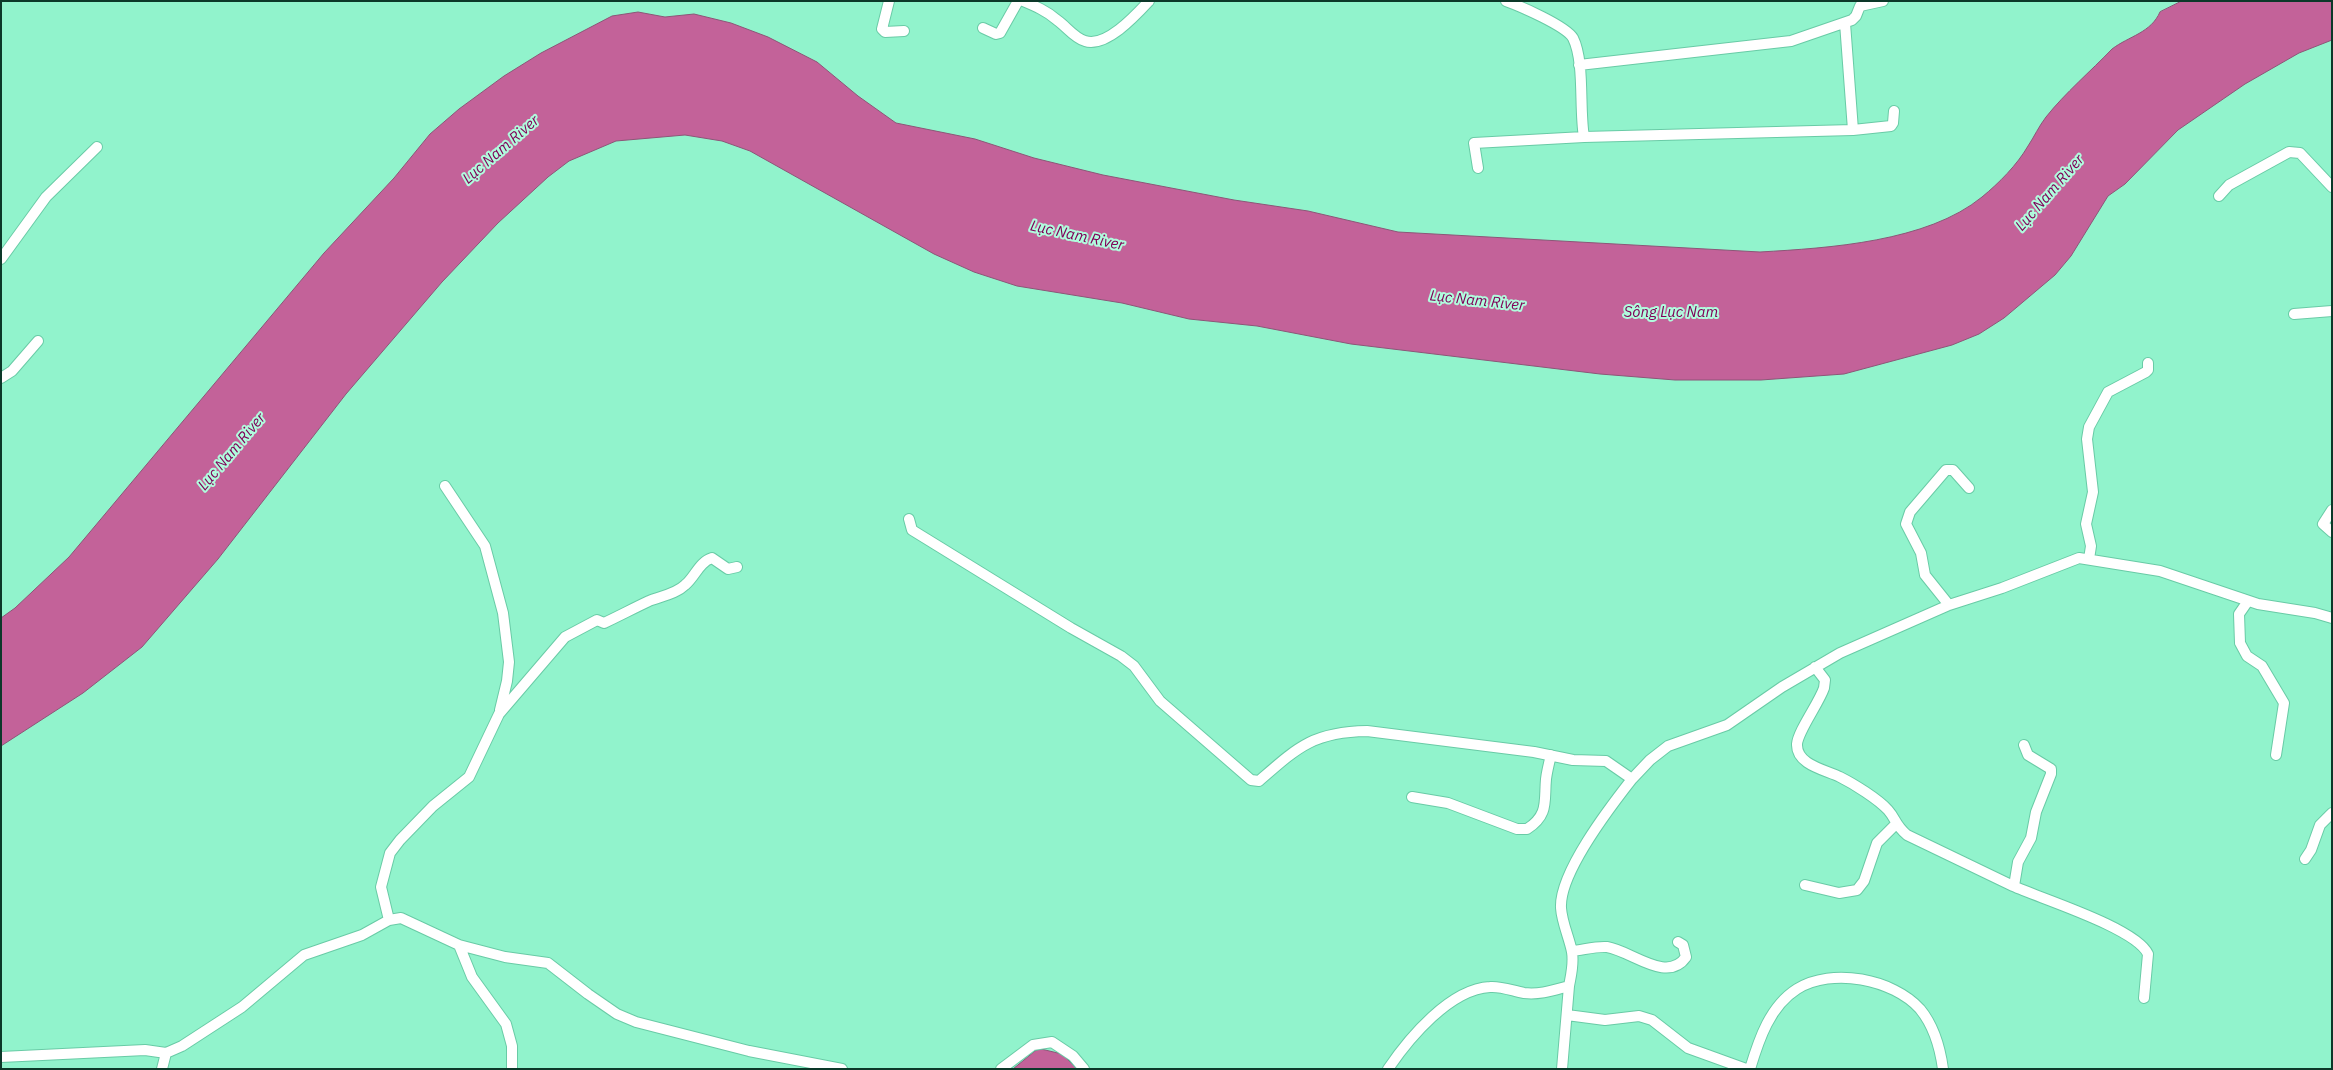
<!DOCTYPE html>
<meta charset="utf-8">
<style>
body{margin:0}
#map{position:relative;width:2333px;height:1070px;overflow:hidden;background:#91f3cc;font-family:"IBM Plex Sans",sans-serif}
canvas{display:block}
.frame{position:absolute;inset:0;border:2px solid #0c3829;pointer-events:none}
</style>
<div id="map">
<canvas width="2333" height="1070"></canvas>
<div class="frame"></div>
</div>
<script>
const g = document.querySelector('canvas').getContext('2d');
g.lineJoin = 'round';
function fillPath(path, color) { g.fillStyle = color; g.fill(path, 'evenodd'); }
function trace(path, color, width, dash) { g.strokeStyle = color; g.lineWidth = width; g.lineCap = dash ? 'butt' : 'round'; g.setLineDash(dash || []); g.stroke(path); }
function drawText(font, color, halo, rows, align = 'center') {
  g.font = font + ' "IBM Plex Sans",sans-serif'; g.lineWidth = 4; g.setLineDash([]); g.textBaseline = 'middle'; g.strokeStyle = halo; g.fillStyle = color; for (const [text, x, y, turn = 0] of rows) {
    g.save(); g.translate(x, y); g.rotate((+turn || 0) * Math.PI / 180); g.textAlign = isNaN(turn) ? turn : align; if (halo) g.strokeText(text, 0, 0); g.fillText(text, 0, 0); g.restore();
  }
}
const water = new Path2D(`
 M2182,1H2332V40L2299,53L2245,84L2178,130L2125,184L2108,196L2071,256L2055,275L2004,318L1979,334L1952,345L1844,374L1761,380H1675L1600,374L1351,344L1257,326L1189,319L1122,303L1017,286L974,272L934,254L750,151L722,141L685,135L616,141L569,161L548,177L498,223L442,282L346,394L218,559L142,647L83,693L1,746V618L15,608L69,557L324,253L394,178L430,134L459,109L504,76L541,53L612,16L638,12L665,17L694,14L731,23L768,37L817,62L858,96L896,123L975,139L1034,158L1103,175L1234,200L1308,211L1398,232L1760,252C1829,248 1927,242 1982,197C1999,183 2017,165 2028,146C2034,137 2039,126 2046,117C2065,93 2091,71 2112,49C2129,36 2151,33 2160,12Z
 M1041,1049L1062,1054L1077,1069H1013L1035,1051Z`);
fillPath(water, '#c36299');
trace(water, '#8c5577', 1);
const street = new Path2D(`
 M889,1L882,29L885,32L904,31
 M1023,1C1035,6 1047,11 1057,20C1066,26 1074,38 1085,41C1106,48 1136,15 1149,1
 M1506,1C1520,6 1566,26 1573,38C1585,62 1579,109 1584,137
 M1845,23L1853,130
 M983,28L996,34L1000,33L1018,1
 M1579,65L1791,41L1852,20L1856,16L1860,6L1883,1
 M1478,168L1474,143L1584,137L1853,130L1891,126L1893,123L1894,111
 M2219,196L2229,185L2289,152L2300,153L2332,187
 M1,259L46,197L97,147
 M2294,314L2332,311
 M1,378L12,371L38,341
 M445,486L485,546L503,613L509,662L507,681L500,710
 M2332,510L2323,524L2332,532
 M909,519L912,530L1071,628L1121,656L1134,666L1160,701L1251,780L1259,781C1298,747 1313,732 1367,731L1534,752L1573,760L1606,761L1632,779C1610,807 1559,873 1561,908C1562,923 1569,937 1572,952C1574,964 1571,975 1569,986C1554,990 1540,995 1524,993C1513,991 1501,986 1490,987C1450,989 1409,1038 1388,1069
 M2089,559L2091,546L2086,524L2093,492L2087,439L2089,427L2108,392L2146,372L2148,370V363
 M2248,601L2239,614L2240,643L2247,656L2262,666L2284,703L2276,755
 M1949,605L1925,575L1921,553L1906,524L1910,512L1946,470H1953L1969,488
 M1815,667L1825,680L1824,688C1819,703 1798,731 1797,744C1796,765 1826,770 1840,777C1854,784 1878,799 1888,810C1896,819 1895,825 1907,835C1942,852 1978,869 2013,886C2042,899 2136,928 2148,954L2144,998
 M1632,779L1650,760L1668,746L1727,725L1782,687L1840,653L1949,605L2002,588L2079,558L2160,571L2258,604L2315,613L2332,618
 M1412,797L1448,803L1517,829H1527C1549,815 1544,801 1546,779C1547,771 1549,763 1551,755
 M2305,859L2311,850L2320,825L2332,813
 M1805,885L1839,893L1857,890L1864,881L1877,843L1896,824
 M2014,886L2018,862L2031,838L2036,812L2051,774V769L2028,755L2024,745
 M389,920L381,887L390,853L400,840L433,806L469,777L499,714L565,637L597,620L604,623C619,616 634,608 649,601C661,596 676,594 685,585C695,577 699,562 712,558L728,569L737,567
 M459,945L472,977L506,1024L512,1046V1069
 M1572,951C1583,950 1596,946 1607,947C1632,951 1667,984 1686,957L1683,945L1678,942
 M1567,1015L1605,1020L1639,1016L1652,1020L1688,1048L1746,1069
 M1,1057L145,1050L166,1053L182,1046L242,1007L304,955L362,935L389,920L401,918L459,945L505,957L548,963L588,994L617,1014L636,1022L749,1051L842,1069
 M162,1069L166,1053
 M1001,1069L1033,1045L1052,1042L1073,1056L1084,1069
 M1562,1069L1569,986
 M1750,1069C1759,1039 1770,1006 1797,989C1832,967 1893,979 1920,1009C1934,1026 1940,1047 1943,1069`);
trace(street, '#69cba6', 12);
trace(street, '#fff', 10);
drawText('italic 15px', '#800058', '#b0fcdd', [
 ["Lục Nam River",501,150,-41],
 ["Lục Nam River",2050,193,-49],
 ["Lục Nam River",1077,236,12],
 ["Lục Nam River",1477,301,6],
 ["Sông Lục Nam",1671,313],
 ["Lục Nam River",232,452,-50]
]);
</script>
